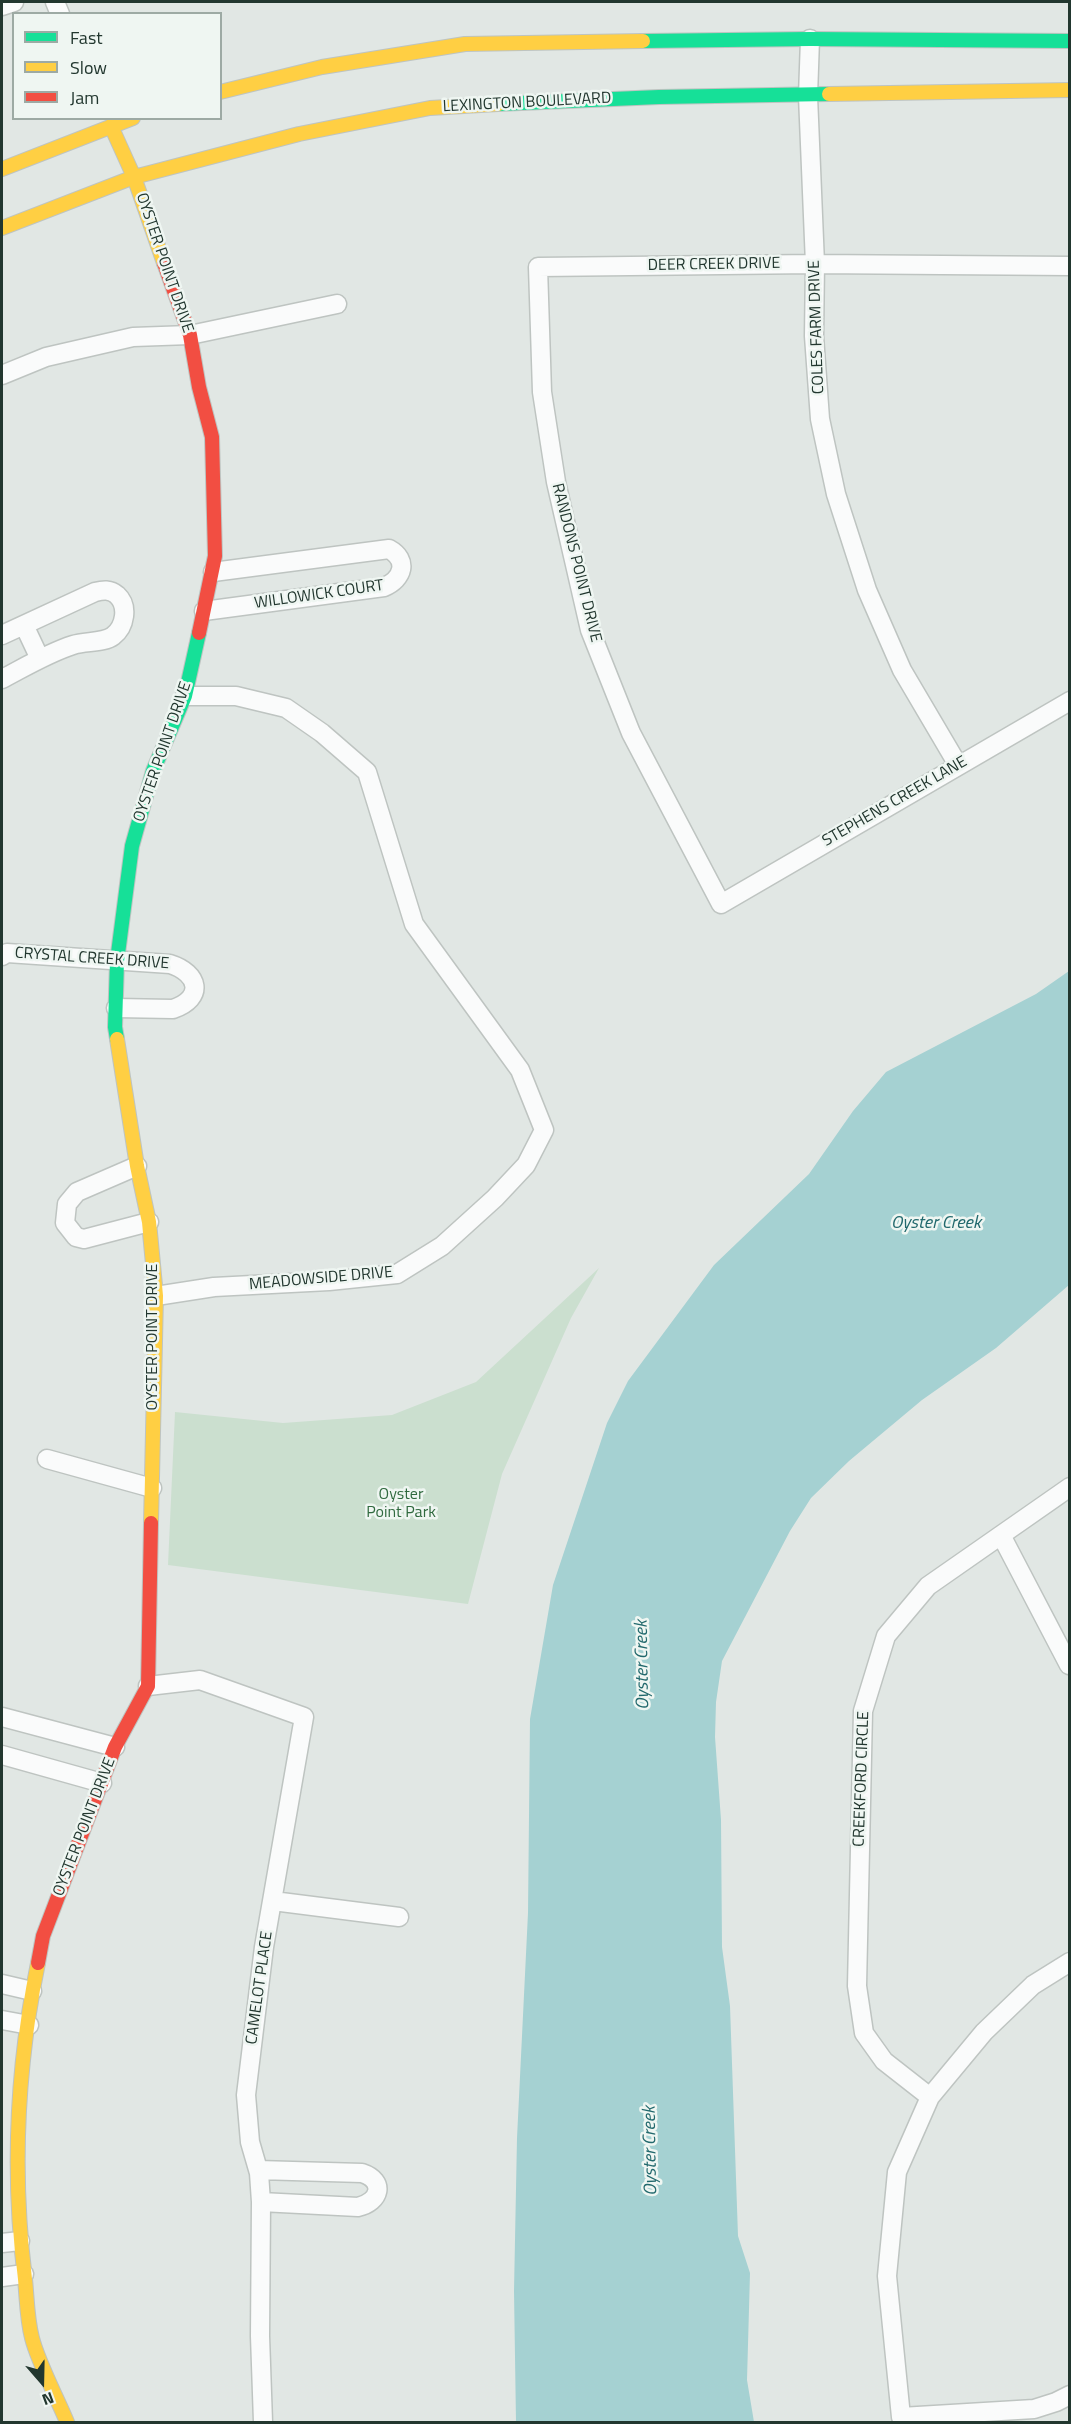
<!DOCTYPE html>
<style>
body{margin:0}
#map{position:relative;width:1071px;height:2424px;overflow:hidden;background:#e1e7e4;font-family:"Titillium Web",sans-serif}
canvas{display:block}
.frame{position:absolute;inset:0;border:3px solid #22372f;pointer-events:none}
.legend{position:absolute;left:12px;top:12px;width:210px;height:108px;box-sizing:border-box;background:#eff6f2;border:2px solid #9daaa4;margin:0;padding:8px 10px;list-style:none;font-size:18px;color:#22372f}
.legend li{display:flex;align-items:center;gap:12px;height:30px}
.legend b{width:30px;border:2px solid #9daaa4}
.north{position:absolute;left:12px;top:2352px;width:60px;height:60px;-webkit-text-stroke:4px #eff6f2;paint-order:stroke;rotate:160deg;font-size:16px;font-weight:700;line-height:24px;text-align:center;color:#22372f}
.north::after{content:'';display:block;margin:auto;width:21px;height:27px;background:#22372f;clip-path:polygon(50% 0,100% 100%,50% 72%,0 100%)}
</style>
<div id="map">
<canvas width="1071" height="2424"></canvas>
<div class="frame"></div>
<ul class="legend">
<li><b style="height:8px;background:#16e098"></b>Fast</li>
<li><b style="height:8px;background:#ffcf43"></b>Slow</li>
<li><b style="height:8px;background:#f24e42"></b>Jam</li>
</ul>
<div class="north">N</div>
</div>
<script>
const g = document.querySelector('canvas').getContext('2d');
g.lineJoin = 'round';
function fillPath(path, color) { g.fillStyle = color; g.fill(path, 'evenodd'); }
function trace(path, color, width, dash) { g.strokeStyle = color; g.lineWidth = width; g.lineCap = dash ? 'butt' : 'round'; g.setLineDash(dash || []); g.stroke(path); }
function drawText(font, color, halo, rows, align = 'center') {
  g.font = font + ' "Titillium Web",sans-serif'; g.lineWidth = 5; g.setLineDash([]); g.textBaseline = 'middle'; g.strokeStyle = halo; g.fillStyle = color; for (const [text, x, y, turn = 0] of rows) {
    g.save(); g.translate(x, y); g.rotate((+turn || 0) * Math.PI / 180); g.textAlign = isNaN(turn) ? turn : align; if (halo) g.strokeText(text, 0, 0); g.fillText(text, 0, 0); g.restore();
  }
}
fillPath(new Path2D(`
 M599,1268L571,1318L502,1474L468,1604L168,1565L175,1412L283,1423L392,1415L476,1382Z`), '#cbdfcf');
fillPath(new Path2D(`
 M1069,971V1285L996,1348L922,1400L849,1461L811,1498L790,1531L722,1661L716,1702L715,1737L721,1820L722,1947L730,2006L738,2236L750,2273L747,2380L754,2422H516L514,2291L517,2138L528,1913L530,1719L553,1585L607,1423L628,1381L714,1265L809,1174L853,1111L886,1072L1036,994Z`), '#a5d1d2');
const street = new Path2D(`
 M55,2L60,14
 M2,6L14,2
 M810,39L808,96L815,264L814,336L820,419L836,494L867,590L902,670L958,765
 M1070,266L815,264L538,267L542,392L556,482L590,630L631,733L721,904L1070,701
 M2,375L46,357L133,337L190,335L337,304
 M204,611L384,587C403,579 409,560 389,549L213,572
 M24,625L40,659
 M2,635L95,592C103,590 110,589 117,595C129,606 125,627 113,636C104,643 85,641 73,645C48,653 25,667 2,679
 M2,956L7,953L170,964C199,973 205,998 173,1009L116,1008
 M137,1166L77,1192L67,1204L65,1223L76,1237L84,1239L149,1222
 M156,1296L214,1287L329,1281L397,1274L442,1246L495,1198L526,1165L544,1130L520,1070L414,924L367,772L322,733L286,708L236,696H185
 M47,1459L152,1488
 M1001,1535L1069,1665
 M148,1686L200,1680L304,1717L264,1947L246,2095L250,2142L259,2173L261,2202L260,2336L263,2422
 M2,1717L115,1747
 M2,1755L102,1783
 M273,1901L399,1917
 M2,1984L32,1991
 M2,2020L29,2025
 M930,2097L884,2061L864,2033L857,1986L863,1711L886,1636L928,1586L1070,1487
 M258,2170L362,2173C386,2181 380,2202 358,2207L261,2202
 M2,2243L20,2241
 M2,2277L24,2274
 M901,2417L1034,2409L1056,2402L1070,2395
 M903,2422L901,2417L887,2276L897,2172L930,2097L984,2032L1033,1985L1070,1962`);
const fast = new Path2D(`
 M643,41L810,39L1070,41
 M498,104L659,97L829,94
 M117,1039L115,1027L117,961L132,846L153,771L185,696L199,633`);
const slow = new Path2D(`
 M220,92L322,67L465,44L643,41
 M829,94L1070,90
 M111,126L134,177L164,263
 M2,169L133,118
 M2,228L134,177L299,134L430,108L498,104
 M117,1039L137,1166L149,1222L156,1296L151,1523
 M38,1963C17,2066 12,2175 25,2279C27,2299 27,2319 32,2338C38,2362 57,2398 67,2422`);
const jam = new Path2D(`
 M164,263L190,335L199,387L212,437L215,556L199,633
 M38,1963L43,1936L115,1747L148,1686L151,1523`);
trace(street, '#bec4c1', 21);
trace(fast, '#bec4c1', 16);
trace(slow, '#bec4c1', 16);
trace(jam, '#bec4c1', 16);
trace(street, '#fafbfb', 18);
trace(fast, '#16e098', 14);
trace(slow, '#ffcf43', 14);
trace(jam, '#f24e42', 14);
drawText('16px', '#22372f', '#eff6f2', [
 ["LEXINGTON BOULEVARD",527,103,-3],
 ["OYSTER POINT DRIVE",164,263,71],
 ["DEER CREEK DRIVE",714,265,-1],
 ["COLES FARM DRIVE",817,327,-92],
 ["RANDONS POINT DRIVE",576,563,76],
 ["WILLOWICK COURT",319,595,-8],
 ["OYSTER POINT DRIVE",163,752,-71],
 ["STEPHENS CREEK LANE",895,802,-30],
 ["CRYSTAL CREEK DRIVE",92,959,4],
 ["MEADOWSIDE DRIVE",321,1279,-5],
 ["OYSTER POINT DRIVE",153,1337,-90],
 ["CREEKFORD CIRCLE",862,1779,-88],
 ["OYSTER POINT DRIVE",85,1827,-69],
 ["CAMELOT PLACE",260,1988,-82]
]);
drawText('16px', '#306a3f', '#eff6f2', [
 ["Oyster",401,1495],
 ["Point Park",401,1513]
]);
drawText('italic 18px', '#22696d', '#eff6f2', [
 ["Oyster Creek",936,1224],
 ["Oyster Creek",643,1665,-91],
 ["Oyster Creek",651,2151,-91]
]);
</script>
